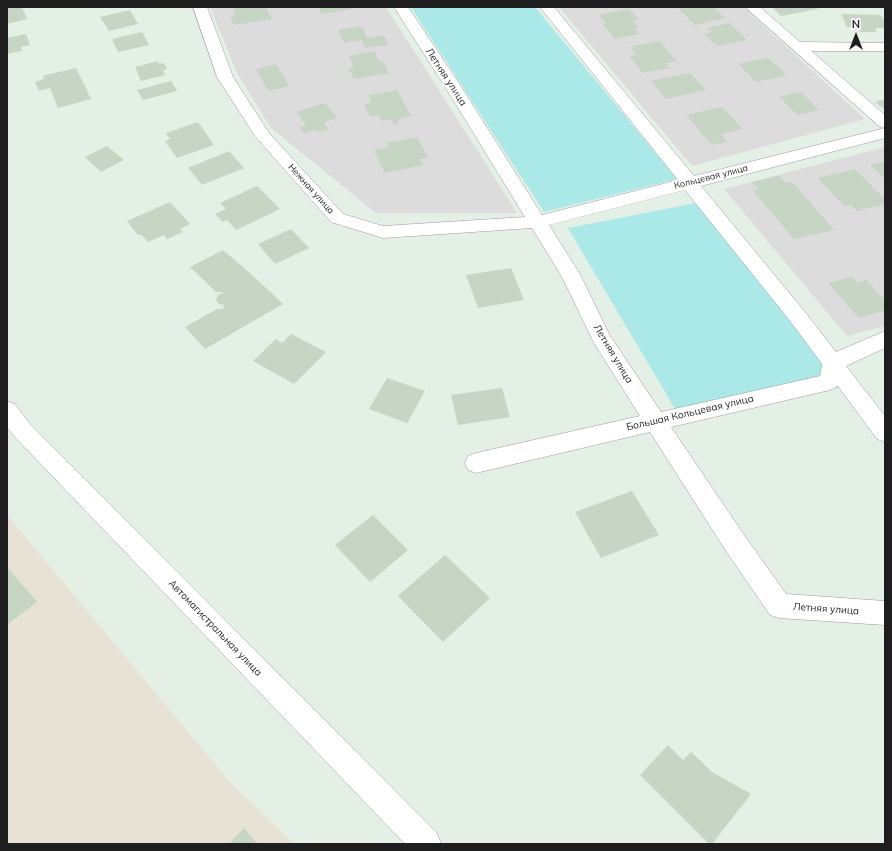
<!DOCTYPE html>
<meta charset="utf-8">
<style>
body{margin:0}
#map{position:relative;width:892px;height:851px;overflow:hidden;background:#e4efe5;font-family:Mulish,sans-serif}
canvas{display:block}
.frame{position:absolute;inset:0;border:8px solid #1e1e1e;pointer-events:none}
.north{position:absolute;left:836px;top:16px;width:40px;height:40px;-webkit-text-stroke:3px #fff;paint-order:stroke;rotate:0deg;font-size:11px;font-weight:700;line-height:16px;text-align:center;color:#1e1e1e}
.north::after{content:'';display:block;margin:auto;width:14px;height:18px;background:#1e1e1e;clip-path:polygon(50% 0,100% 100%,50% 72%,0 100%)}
</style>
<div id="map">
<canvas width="892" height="851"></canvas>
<div class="frame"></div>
<div class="north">N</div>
</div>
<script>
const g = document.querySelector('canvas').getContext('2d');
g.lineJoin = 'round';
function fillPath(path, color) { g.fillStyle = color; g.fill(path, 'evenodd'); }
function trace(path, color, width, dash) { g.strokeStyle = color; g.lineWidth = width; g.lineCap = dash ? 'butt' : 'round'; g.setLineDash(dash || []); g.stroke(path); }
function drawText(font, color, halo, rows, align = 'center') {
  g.font = font + ' Mulish,sans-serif'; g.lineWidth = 3.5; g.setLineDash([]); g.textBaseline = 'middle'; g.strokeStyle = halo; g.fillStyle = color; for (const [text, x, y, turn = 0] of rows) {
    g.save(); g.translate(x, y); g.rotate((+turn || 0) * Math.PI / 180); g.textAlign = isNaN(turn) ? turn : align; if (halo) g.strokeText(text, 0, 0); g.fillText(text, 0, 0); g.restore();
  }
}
fillPath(new Path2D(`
 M210,7H386L517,213H376L271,128L237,73Z
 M559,7H743L865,119L692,166Z
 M885,147V326L847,336L724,189Z`), '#dbdcdb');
fillPath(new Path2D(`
 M7,515L228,780L294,844H7Z`), '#e8e2d6');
fillPath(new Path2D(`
 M411,7H535L677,179L544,212Z
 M696,203L842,387L681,419L568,228Z`), '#aae9e8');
fillPath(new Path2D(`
 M7,7H22L27,19L7,24Z
 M233,7H266L272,19L234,25L230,16L236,15Z
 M318,7H352L353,9L322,14Z
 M677,7H713L725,18L695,25Z
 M772,7H815L818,9L781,16Z
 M629,9L639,20L633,21L638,27L634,28L639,34L615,39L602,23H606L599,15Z
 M130,10L138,24L109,31L100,17Z
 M841,14L881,15L885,22V28H875L877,32H860L858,27H847Z
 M729,23L747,40L717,46L704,34L712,32L707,28Z
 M362,26L367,38L384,35L388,45L365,48L362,40L344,43L338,30Z
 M142,32L149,45L118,52L112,39Z
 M26,34L30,45L21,47L22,51L7,54V38Z
 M659,41L677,61L665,63L669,68L643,73L629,56L637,55L630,47Z
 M374,51L379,61H383L389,73L354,79L348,68L354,67L349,56Z
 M768,58L787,75L756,82L738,64Z
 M158,61L159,64L164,63L167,69L163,70L165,75L141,81L135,67Z
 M276,64L289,86L268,91L256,69Z
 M76,68L91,99L58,108L50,88L39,91L35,82L44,79L43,76Z
 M690,73L706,90L666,99L651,81Z
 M171,81L177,91L143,100L137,90Z
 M397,90L411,116L397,119L399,124L394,125L391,119L381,121L378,115L370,117L364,104L372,103L368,96Z
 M800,92L819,110L798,115L779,97Z
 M885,99V110L875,102Z
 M325,103L337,118L324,123L328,129L319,132L315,130L304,134L299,127L306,125L296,112Z
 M722,107L743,129L721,134L727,142L712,145L686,115Z
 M198,122L214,145L177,158L165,141L170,139L166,133Z
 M417,137L428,157L420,159L423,165L385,173L374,150L389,147L387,143Z
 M107,146L124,160L101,172L85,157Z
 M229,151L244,168L202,185L188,168Z
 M885,161V179L870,165Z
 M855,169L885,200V204L857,211L851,205L844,206L818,178Z
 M779,176L786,183L792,182L834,230L794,239L753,191L758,190L752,182Z
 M257,186L280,209L236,230L227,220L223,222L215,214L226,209L220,203Z
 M170,202L190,224L180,229L183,232L167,239L164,235L148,242L142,235H138L127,221Z
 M291,229L309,248L275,264L258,244Z
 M223,250L250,273L283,304L205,349L185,327L217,309H223L224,305L219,304L216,300L218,295L225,292H216L190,267Z
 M511,268L524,300L478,308L466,275Z
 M852,277L857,283L866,280L885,301V310L859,318L828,283Z
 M291,334L326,352L294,384L253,361L276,339L282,343Z
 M387,378L425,391L407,423L369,409Z
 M502,388L510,417L458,425L451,395Z
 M632,491L659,535L601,558L575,512Z
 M373,515L408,550L370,582L335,545Z
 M445,555L490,598L443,642L398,596Z
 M7,567L37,602L7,625Z
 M668,745L683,760L691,752L712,772L751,794L712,844H709L640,775Z
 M244,828L258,844H229Z`), '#c6d5c4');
const street = new Path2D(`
 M193,7H207L233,77L269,133L343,214L383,226L525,217L444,85L394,7H408L460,85L542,215L678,180L540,7H554L694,176L885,128V138L701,186L805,312L836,352L885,331V348L846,366L885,416V442L877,439L838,386L830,390L671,427L742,532L786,594L885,601V625L779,618L770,615L724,548L650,432L476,473L468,470L465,463L468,456L476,453L640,416L594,343L562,277L532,228L383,238L331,222L255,136L217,77ZM685,190L791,322L822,364L820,376L661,412L609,334L581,276L549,225Z
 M745,7H760L800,42L885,43V51H811L885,115V128L879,126Z
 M7,401L15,404L30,424L437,833L441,844H405L14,436L7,427Z`);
trace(street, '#9b9b9b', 1);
fillPath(street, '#fff');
drawText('9px', '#1e1e1e', '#fff', [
 ["Кольцевая улица",711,177,-14],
 ["Нежная улица",311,189,48]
]);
drawText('10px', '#1e1e1e', '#fff', [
 ["Летняя улица",446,77,57],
 ["Летняя улица",613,354,59],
 ["Большая Кольцевая улица",690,413,-13],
 ["Летняя улица",826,609,4],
 ["Автомагистральная улица",215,628,46]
]);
</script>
